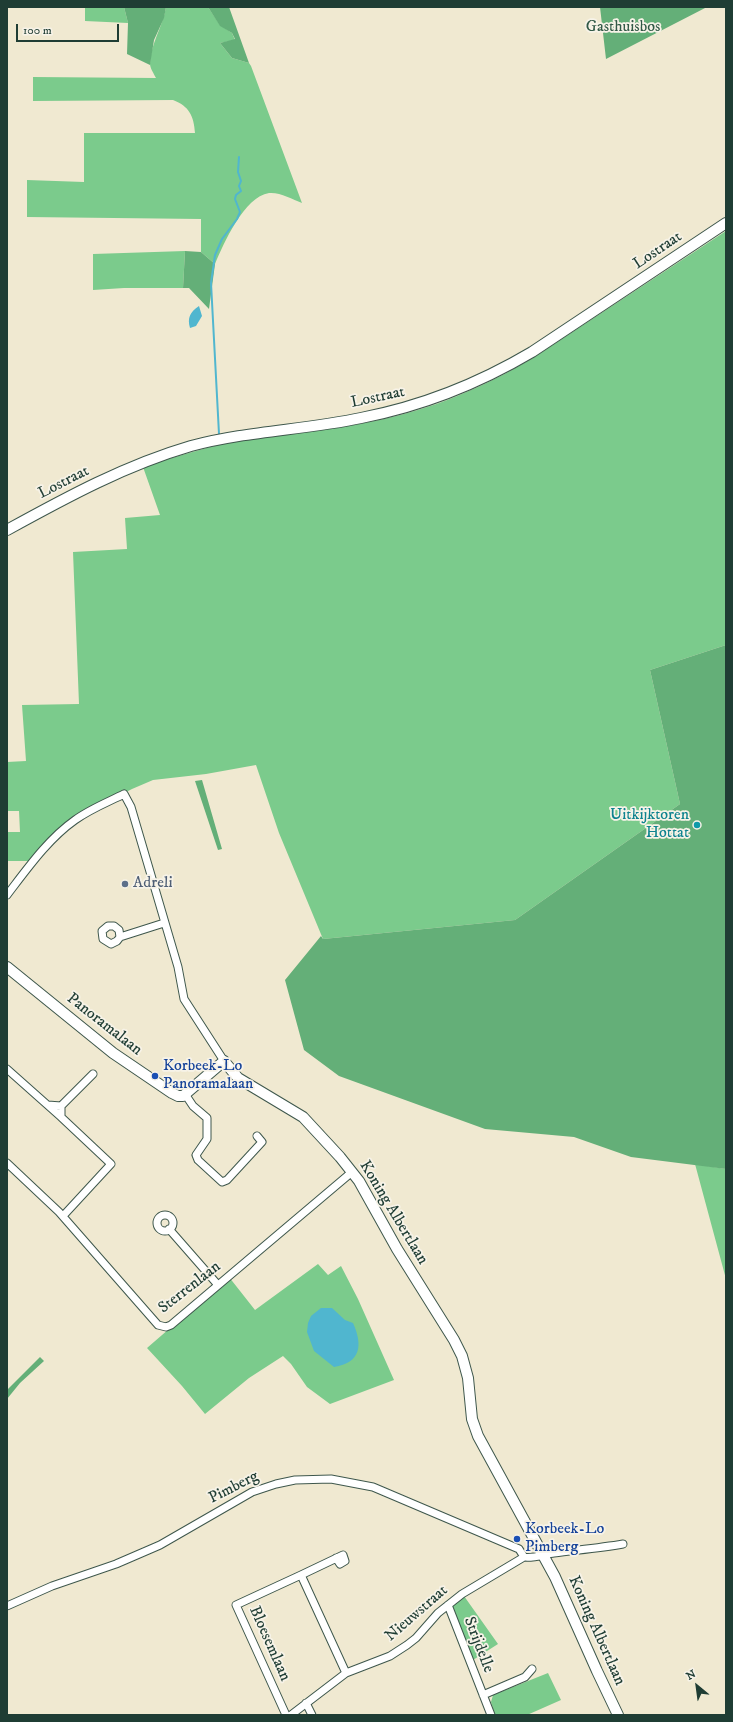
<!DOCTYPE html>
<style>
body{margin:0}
#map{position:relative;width:733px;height:1722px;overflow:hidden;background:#f0e9d1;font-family:"IM FELL DW Pica",serif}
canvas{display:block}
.frame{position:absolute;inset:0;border:8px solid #1f3d34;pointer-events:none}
.north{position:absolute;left:677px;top:1666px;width:40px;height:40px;-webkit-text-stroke:3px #f7f3e8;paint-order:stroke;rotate:331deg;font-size:11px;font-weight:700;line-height:16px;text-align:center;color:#1f3d34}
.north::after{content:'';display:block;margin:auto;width:14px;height:18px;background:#1f3d34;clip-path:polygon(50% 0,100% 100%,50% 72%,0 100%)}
.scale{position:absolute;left:16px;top:24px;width:103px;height:18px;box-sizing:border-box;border:2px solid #1f3d34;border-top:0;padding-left:5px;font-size:12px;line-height:14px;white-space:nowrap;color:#1f3d34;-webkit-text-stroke:3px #f7f3e8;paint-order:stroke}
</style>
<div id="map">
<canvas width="733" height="1722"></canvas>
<div class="frame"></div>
<div class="north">N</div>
<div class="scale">100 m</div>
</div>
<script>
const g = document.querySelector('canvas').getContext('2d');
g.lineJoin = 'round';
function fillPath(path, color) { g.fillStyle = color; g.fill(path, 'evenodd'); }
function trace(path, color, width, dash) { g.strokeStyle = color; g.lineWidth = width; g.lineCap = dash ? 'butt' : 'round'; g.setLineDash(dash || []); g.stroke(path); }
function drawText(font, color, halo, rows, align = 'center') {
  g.font = font + ' "IM FELL DW Pica",serif'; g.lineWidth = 3.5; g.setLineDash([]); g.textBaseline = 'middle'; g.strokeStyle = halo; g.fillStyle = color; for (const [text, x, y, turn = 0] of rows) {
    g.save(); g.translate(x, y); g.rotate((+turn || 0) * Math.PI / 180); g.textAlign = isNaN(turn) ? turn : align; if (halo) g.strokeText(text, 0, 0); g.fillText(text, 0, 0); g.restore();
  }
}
fillPath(new Path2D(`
 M85,7H124L128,23L85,21Z
 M166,7H208L220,25L232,33L235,40L220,43L232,58L249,63L251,66L302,203C292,199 280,192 269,193C244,197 224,243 215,264L201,252V219L27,217V180L84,182V133H195C194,116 189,106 173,100L33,101V77L156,78C154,74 150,68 150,64C150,45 163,26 166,7Z
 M726,231V645L650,670L680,804L515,920L323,939L279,833L256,765L206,774L153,780L132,789L75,818L29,861H7V832H20L19,811H7V762L26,761L22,705L79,704L73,552L127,549L125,518L160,515L143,467C178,456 212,445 248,439C290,433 333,430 374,421C431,410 484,387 533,358Z
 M185,251L183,288H124L93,290V254Z
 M695,1164L726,1169V1279Z
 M318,1264L328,1275L341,1266L358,1299L394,1380L330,1404L307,1387L291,1364L283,1356L249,1378L205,1414L182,1386L147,1348L229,1277L255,1310Z
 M464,1596L498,1644L473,1660L453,1607V1605Z
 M548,1673L561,1700L527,1715H495L491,1702L493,1695Z`), '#7bcb8c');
fillPath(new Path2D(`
 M124,7H166L164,18L154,40L150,65L127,54L128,23Z
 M208,7H229L249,63L232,58L220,43L235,39L232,33L220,26Z
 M600,7H707L606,59Z
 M185,251L201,252L215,264L209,309L189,288H183Z
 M726,645V1169L631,1157L574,1137L485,1129L339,1076L304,1050L285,980L321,936L323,939L515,920L680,804L650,670Z
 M202,780L222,849L218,850L195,781Z
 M40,1357L44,1361L20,1383L7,1399V1390Z`), '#64af78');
fillPath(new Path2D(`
 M199,306L202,316L196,326L190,328C187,318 190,312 199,306Z
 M321,1308H332L345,1320L353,1323C363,1345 361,1363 334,1367L314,1351L307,1332L308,1323L311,1316Z`), '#50b6cf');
trace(new Path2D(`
 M219,434L211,283L215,255L222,239L237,219L240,212L235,199L236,195L241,191L239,186L241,181L238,172L239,157`), '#50b6cf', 2);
const street = new Path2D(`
 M7,895C27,869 48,839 75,820C90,809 108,802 124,794L131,807L178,967L184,999L224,1061
 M120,937L119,930L114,926H108L102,931L103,939L111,944L117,941L120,937L164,923
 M7,1069L61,1117V1106L48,1105
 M185,1094L193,1106L207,1118V1139L196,1155L198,1160L222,1182L227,1180L262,1142L257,1136
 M61,1106L93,1074
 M61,1117L111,1164L63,1216
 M7,1163L59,1212L158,1325L166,1327L171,1325L352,1172
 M157 1223a8 8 0 1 1 16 0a8 8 0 1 1-16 0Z
 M169,1229L218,1285
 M301,1575L343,1555L345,1561L340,1564L336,1558
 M448,1605L491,1715
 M7,1606L52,1586L116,1564L160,1545L252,1492L276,1484L295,1480L331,1479L373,1487L519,1549L524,1557
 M483,1695L525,1677L532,1669
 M306,1703L312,1715
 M286,1715L236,1605L301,1575L346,1673
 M291,1715L346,1673L390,1656L407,1645L416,1638L438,1613L462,1594L524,1557C531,1559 546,1554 554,1553C577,1550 600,1548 623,1544`);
const secondary = new Path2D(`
 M7,530C67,497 126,465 191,446C247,431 305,430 361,418C423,406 478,384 532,352L726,223
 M7,967L113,1053L172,1093L178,1096H183L224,1061L238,1078L303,1117L340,1157L359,1181L397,1249L454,1340L462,1356L468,1378L472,1419L478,1436L555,1577L597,1671L618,1715`);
trace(street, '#3e574c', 9);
trace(secondary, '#3e574c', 12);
trace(street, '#fff', 7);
trace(secondary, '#fff', 10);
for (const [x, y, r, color] of [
 [697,825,4,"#0f9aa8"],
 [125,884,4,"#5c6f8a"],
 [155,1076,4,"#1a4fb4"],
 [517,1539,4,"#1a4fb4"]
]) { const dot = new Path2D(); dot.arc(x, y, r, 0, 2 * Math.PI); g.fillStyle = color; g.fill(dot); trace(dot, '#f7f3e8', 1.5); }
drawText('16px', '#315946', '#f7f3e8', [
 ["Gasthuisbos",623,28]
]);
drawText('16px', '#1f3d34', '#f7f3e8', [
 ["Lostraat",658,251,-34],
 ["Lostraat",378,398,-12],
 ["Lostraat",64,483,-27],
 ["Panoramalaan",104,1025,38],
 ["Koning Albertlaan",393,1213,59],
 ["Sterrenlaan",190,1288,-38],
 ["Pimberg",234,1488,-27],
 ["Nieuwstraat",417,1614,-41],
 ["Koning Albertlaan",596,1631,66],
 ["Bloesemlaan",269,1644,66],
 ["Strijdelle",478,1645,69]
]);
drawText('16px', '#0d838f', '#f7f3e8', [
 ["Uitkijktoren",689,816],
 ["Hottat",689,834]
], 'right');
drawText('16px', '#4e5e75', '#f7f3e8', [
 ["Adreli",133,884]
], 'left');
drawText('16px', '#164399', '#f7f3e8', [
 ["Korbeek-Lo",163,1067],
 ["Panoramalaan",163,1085],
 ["Korbeek-Lo",525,1530],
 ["Pimberg",525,1548]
], 'left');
</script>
